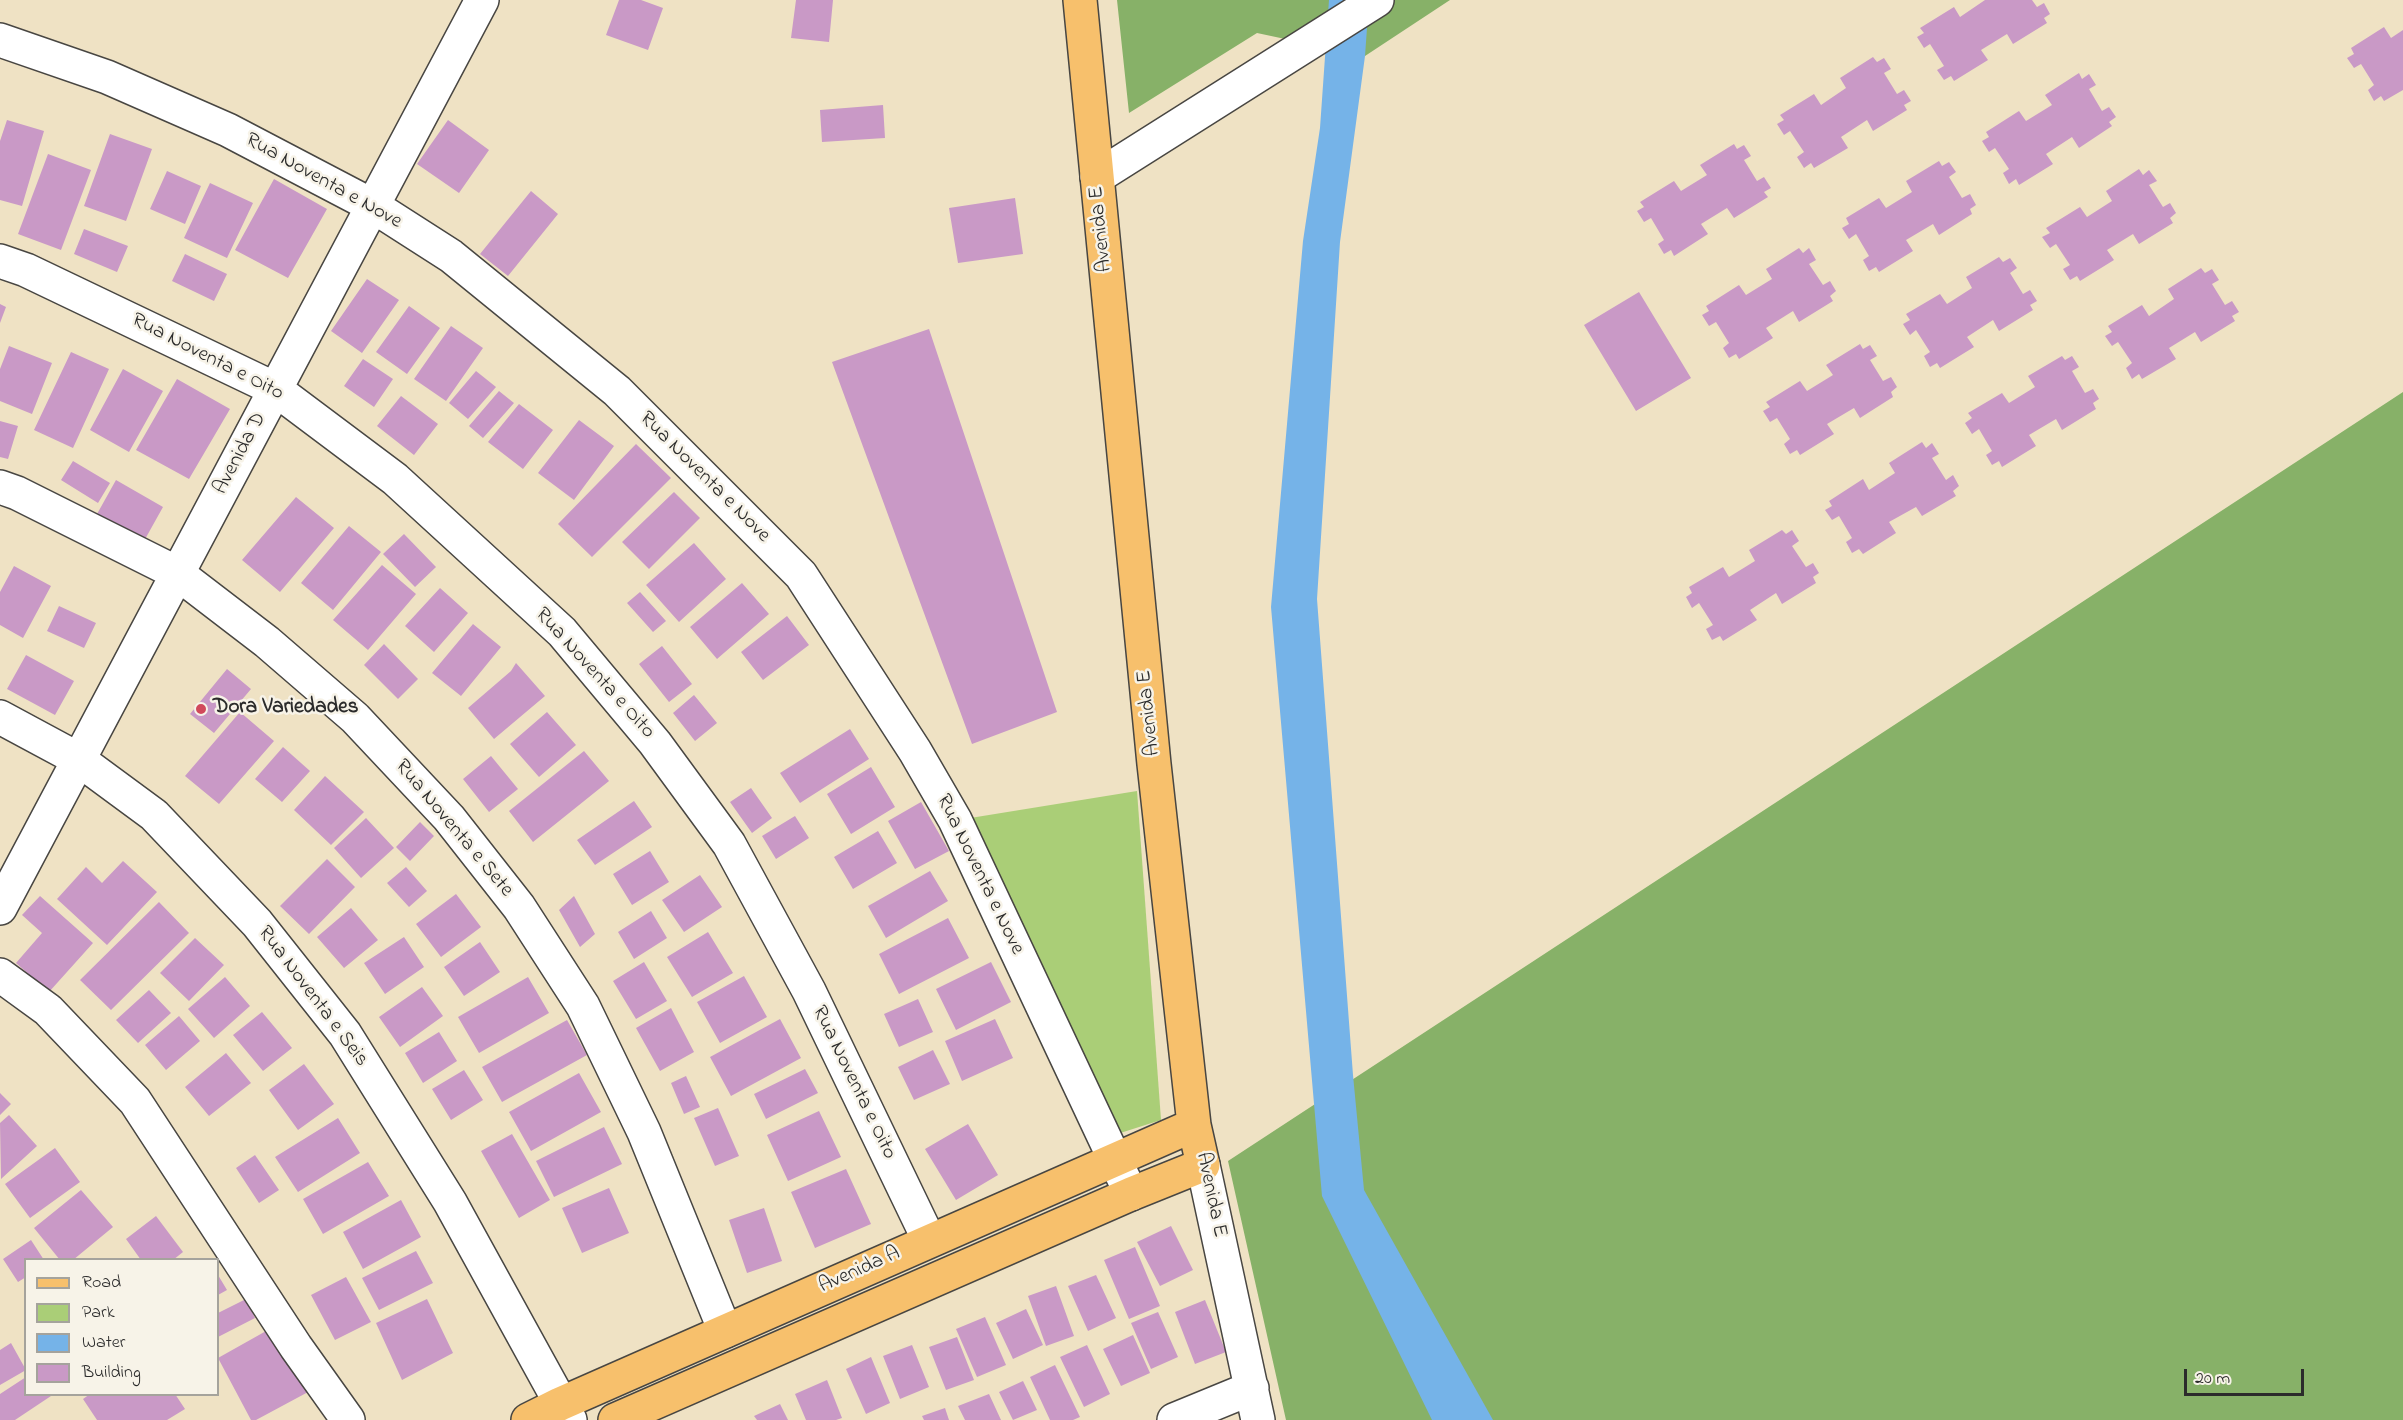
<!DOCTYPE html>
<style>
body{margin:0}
#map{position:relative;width:2403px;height:1420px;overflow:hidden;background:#efe2c4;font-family:"Indie Flower",sans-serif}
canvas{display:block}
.legend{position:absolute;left:24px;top:1258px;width:195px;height:138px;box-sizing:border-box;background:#f7f3e8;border:2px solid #a5a39c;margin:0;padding:8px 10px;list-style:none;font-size:18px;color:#2b2b2b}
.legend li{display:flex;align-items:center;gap:12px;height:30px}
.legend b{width:30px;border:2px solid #a5a39c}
.scale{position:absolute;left:2184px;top:1369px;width:120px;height:27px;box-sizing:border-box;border:3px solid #2b2b2b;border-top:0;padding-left:8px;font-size:18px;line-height:21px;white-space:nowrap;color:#2b2b2b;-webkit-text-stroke:4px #f7f3e8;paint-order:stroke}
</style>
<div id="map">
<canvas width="2403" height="1420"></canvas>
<ul class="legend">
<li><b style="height:8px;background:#f7c06c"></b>Road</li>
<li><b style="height:16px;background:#aace77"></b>Park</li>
<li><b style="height:16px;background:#75b3e8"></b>Water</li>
<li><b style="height:16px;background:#c999c6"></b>Building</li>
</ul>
<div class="scale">20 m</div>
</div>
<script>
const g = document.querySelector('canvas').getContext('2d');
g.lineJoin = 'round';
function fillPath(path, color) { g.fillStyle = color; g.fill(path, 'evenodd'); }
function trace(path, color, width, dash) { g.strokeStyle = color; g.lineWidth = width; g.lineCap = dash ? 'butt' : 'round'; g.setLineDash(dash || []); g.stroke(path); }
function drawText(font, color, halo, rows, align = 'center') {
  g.font = font + ' "Indie Flower",sans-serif'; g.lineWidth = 5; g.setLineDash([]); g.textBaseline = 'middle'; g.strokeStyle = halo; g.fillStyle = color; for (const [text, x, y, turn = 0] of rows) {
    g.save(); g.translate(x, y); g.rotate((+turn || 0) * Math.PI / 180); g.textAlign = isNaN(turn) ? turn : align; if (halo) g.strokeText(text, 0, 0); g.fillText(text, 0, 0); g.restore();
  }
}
fillPath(new Path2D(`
 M1137,791L1161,1120L1114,1135L958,820Z`), '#aace77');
fillPath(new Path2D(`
 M1117,0H1450L1365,56L1257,33L1129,113Z
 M2403,392V1420H1286L1228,1161Z`), '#87b168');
fillPath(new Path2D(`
 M1329,0H1369L1365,56L1340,242L1317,599L1353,1075L1364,1190L1493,1420H1432L1322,1196L1271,607L1303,241L1320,128Z`), '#75b3e8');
fillPath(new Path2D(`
 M619,0H641L663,8L648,50L606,35Z
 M796,0H833L829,42L791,38Z
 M1985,0H2032L2037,7L2044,3L2050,14L2044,18L2047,23L2013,44L2007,34L1981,50L1988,60L1954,81L1951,76L1944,80L1937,70L1944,66L1930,44L1924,48L1917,37L1924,33L1920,28L1954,7L1960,17Z
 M2384,27L2391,38L2403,30V90L2384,101L2381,96L2374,101L2368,90L2374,85L2361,64L2354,68L2347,58L2354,54L2351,48Z
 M1873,57L1877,62L1884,58L1891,69L1884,73L1897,94L1904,90L1911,101L1904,105L1907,110L1873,131L1867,120L1841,137L1848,148L1814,168L1811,163L1804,168L1797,157L1804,152L1790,131L1784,135L1777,124L1784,120L1780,115L1814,94L1821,105L1846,88L1840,78Z
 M2079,73L2082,79L2089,74L2096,85L2089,89L2102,111L2109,107L2116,117L2109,122L2112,126L2079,148L2072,137L2046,154L2053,164L2019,185L2016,179L2009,184L2003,173L2009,169L1995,148L1989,152L1982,141L1989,137L1986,132L2019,111L2026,121L2052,105L2045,95Z
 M883,105L885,138L822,142L820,110Z
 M7,120L44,131L22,206L0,200V141Z
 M448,120L489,150L459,193L417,164Z
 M110,134L152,149L126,221L84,206Z
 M1734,144L1737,149L1744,145L1751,156L1744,160L1757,181L1764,177L1771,188L1764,192L1768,197L1734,218L1727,208L1701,224L1708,234L1674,256L1671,250L1664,254L1658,244L1664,240L1651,218L1644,222L1637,211L1644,207L1640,202L1674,181L1681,191L1707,175L1700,165Z
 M48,154L91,170L61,250L18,234Z
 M1939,161L1942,166L1949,162L1956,172L1949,177L1962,198L1970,194L1976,205L1970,209L1972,214L1939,235L1933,224L1906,240L1913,251L1879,272L1876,267L1869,271L1863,260L1869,256L1856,234L1849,239L1842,228L1849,224L1846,218L1879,198L1886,208L1912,192L1906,181Z
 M2139,169L2143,175L2149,170L2157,181L2149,185L2163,207L2170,203L2176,213L2170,218L2173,223L2139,244L2133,234L2107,250L2114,260L2080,281L2077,276L2070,280L2063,269L2070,265L2056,244L2050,248L2042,237L2050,233L2046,228L2080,207L2087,217L2112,201L2106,191Z
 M167,171L201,186L185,224L150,209Z
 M274,179L327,209L288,278L235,250Z
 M210,183L253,203L227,258L184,238Z
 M531,191L558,214L508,276L480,254Z
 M1015,198L1023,254L958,263L949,208Z
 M84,229L128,246L117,272L74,254Z
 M1799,248L1803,253L1809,248L1816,260L1809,264L1823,285L1830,281L1836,291L1830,296L1833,301L1799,322L1793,311L1766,328L1773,338L1739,359L1736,354L1729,358L1723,348L1729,343L1716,322L1709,326L1702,315L1709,311L1706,306L1739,285L1746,295L1772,279L1766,269Z
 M185,254L227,274L214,301L172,281Z
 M1999,257L2003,262L2010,258L2017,268L2010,273L2023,294L2030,290L2037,301L2030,305L2033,310L1999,331L1993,320L1967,337L1974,347L1940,368L1937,363L1930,367L1924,356L1930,352L1916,330L1910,335L1903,324L1910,320L1906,314L1940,294L1947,304L1972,288L1966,277Z
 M2201,268L2205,273L2212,269L2219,280L2212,284L2225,305L2232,301L2239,312L2232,316L2235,321L2201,342L2195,332L2169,348L2176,359L2142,379L2139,374L2132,379L2126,368L2132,363L2118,342L2112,346L2105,336L2112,332L2108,326L2142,305L2149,316L2174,299L2168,289Z
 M367,279L399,300L362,353L331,331Z
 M1639,292L1691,378L1636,411L1584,325Z
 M0,304L6,307L0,323Z
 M409,306L440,328L407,374L376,352Z
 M451,326L483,348L446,401L414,379Z
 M929,329L1057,712L972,744L832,362Z
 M1860,344L1863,349L1870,345L1877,356L1870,360L1883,381L1891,377L1897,387L1891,392L1893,397L1860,418L1854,408L1827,424L1834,434L1800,455L1797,450L1790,454L1784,444L1790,439L1777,418L1770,422L1763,411L1770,407L1766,402L1800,381L1807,391L1833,375L1826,365Z
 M9,346L52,363L32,414L0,401V369Z
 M71,352L109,369L73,448L34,430Z
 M2062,356L2065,360L2072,356L2079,367L2072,371L2085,393L2093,389L2099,399L2093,403L2096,409L2062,430L2056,419L2029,435L2036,446L2002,467L1999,461L1992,465L1986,455L1992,451L1979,429L1972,434L1965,423L1972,418L1968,413L2002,393L2009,403L2035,387L2028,376Z
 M363,359L393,379L374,407L344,386Z
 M123,369L163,391L129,452L90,430Z
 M476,371L496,387L468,419L449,403Z
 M177,379L230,409L189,479L136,450Z
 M499,391L514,403L483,438L469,426Z
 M401,396L438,424L414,455L377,426Z
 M519,404L553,430L523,469L488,442Z
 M579,420L614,446L574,500L538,473Z
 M0,421L18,426L8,459L0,457Z
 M1922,442L1926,448L1932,443L1939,454L1932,458L1946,480L1953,475L1959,486L1953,491L1956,496L1922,516L1916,507L1889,522L1896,533L1863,554L1859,549L1852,553L1846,542L1852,538L1839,516L1832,520L1825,510L1832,506L1829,501L1863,479L1869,490L1895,473L1889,463Z
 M636,444L671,478L592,557L558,524Z
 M73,461L110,483L98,503L61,480Z
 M116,480L163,507L144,541L97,514Z
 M674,492L700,518L649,569L622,542Z
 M296,497L334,528L280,592L242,560Z
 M349,526L381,552L333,610L301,583Z
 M1782,530L1786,534L1792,530L1799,541L1792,546L1806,567L1813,563L1819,573L1813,577L1816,583L1782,604L1776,593L1750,610L1757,620L1723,641L1720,636L1712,640L1706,629L1713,625L1699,603L1692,608L1686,597L1692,593L1689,587L1723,567L1729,577L1755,561L1749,550Z
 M404,534L436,567L415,587L383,554Z
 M694,543L726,579L679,622L646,585Z
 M382,565L416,594L368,650L333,620Z
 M14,566L51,586L23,638L0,625V592Z
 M742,583L769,614L717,659L690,627Z
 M440,588L468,613L434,652L405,626Z
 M640,592L666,621L653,632L627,603Z
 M59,606L96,623L84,648L47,631Z
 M787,616L809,645L763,680L741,652Z
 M473,624L501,647L461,696L432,673Z
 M384,644L418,679L398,699L364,665Z
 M662,646L692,684L669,702L639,664Z
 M26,655L74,681L55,715L7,689Z
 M516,663L545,696L494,739L468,708L511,671Z
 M227,669L251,689L214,733L190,714Z
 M694,695L717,723L695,741L673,713Z
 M240,712L274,741L219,804L185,776Z
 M547,712L576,745L539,777L510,744Z
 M850,729L869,759L800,803L780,773Z
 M283,747L310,771L282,802L255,779Z
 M584,751L609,781L533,842L509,811Z
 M491,756L518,789L489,812L463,779Z
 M871,767L895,807L851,834L827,794Z
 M325,776L364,812L331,845L294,810Z
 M751,788L772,818L752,833L730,802Z
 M634,801L652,827L595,865L577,840Z
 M921,802L949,851L915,869L888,821Z
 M795,816L809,838L776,859L762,836Z
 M366,818L394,848L361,878L334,848Z
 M420,822L434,836L410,861L396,847Z
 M878,831L897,863L853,889L834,857Z
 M650,851L669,882L632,905L613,874Z
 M327,859L355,887L309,934L280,906Z
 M123,861L157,892L107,945L57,899L86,867L102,883Z
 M406,867L427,891L409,907L387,883Z
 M930,871L948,901L886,938L868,906Z
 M700,875L722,907L684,932L662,900Z
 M456,894L481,927L441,957L416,924Z
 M40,896L93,943L49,992L16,963L42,933L22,915Z
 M574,896L595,934L580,947L559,910Z
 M159,902L189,933L111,1010L80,980Z
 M351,908L378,940L344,968L317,937Z
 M651,911L667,938L634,959L618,932Z
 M948,918L969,958L899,994L879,954Z
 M708,932L733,973L692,997L667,957Z
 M404,937L424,967L385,994L364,963Z
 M195,938L224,965L189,1001L160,973Z
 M480,942L500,972L464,996L444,967Z
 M644,962L667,1001L636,1019L613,981Z
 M991,962L1011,1002L956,1030L936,989Z
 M744,976L767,1017L720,1043L697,1002Z
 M225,977L250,1006L214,1038L188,1009Z
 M528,977L549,1013L479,1053L458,1017Z
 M422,987L443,1016L400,1047L379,1017Z
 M149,990L171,1013L138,1043L116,1020Z
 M918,999L933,1032L899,1047L884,1014Z
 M671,1008L694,1052L660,1071L636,1028Z
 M262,1012L292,1048L263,1071L233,1035Z
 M179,1016L200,1041L166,1070L145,1045Z
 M780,1019L801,1058L731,1096L710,1057Z
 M995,1019L1013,1058L962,1081L945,1041Z
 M567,1020L587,1055L502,1102L482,1067Z
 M439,1032L457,1061L423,1083L405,1053Z
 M933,1050L950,1084L914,1100L898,1067Z
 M226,1053L251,1083L209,1116L185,1087Z
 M304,1064L334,1104L298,1130L269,1090Z
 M805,1069L818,1093L766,1119L754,1094Z
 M464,1070L483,1100L451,1120L432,1089Z
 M579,1073L601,1112L531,1151L509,1112Z
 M686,1076L700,1107L684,1114L671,1083Z
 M0,1093L11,1104L0,1115Z
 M718,1108L739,1156L715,1166L694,1118Z
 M819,1111L841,1157L788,1181L767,1135Z
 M9,1115L37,1146L1,1179L0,1123Z
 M338,1118L360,1153L298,1192L275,1157Z
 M968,1124L998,1175L956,1200L925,1149Z
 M604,1127L622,1164L554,1197L536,1161Z
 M512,1134L550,1200L519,1218L481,1151Z
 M55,1148L80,1182L30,1218L5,1184Z
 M255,1155L279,1190L259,1203L236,1168Z
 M368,1162L389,1196L323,1234L303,1199Z
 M846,1169L871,1224L815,1248L791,1192Z
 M609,1188L629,1233L582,1253L562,1208Z
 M81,1190L113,1227L73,1260H60L34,1228Z
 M401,1200L421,1237L363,1269L343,1232Z
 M764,1208L782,1261L747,1273L729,1220Z
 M156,1216L183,1252L173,1260H141L126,1239Z
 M1171,1226L1193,1270L1160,1286L1137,1242Z
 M31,1240L44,1260H26V1277L18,1282L3,1259Z
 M1135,1247L1160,1306L1129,1319L1104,1260Z
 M416,1251L433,1283L379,1310L362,1278Z
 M218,1275L227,1290L218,1295Z
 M1096,1275L1116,1318L1088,1331L1068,1286Z
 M346,1277L371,1322L335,1340L311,1295Z
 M1056,1286L1074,1336L1046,1346L1028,1296Z
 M246,1299L255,1318L218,1337V1313Z
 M427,1299L453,1353L402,1380L376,1323Z
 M1205,1300L1226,1352L1195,1364L1175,1312Z
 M1026,1309L1043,1345L1013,1359L996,1323Z
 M1158,1312L1178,1357L1151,1369L1131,1323Z
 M985,1317L1006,1365L977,1377L956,1329Z
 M275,1326L310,1391L256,1420H251L218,1358Z
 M1133,1335L1150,1373L1121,1386L1103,1349Z
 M957,1337L974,1380L946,1390L929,1347Z
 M11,1343L26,1370L0,1385V1350Z
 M912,1345L929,1387L900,1399L883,1356Z
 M1087,1345L1110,1394L1084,1407L1060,1357Z
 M871,1357L890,1403L866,1414L846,1369Z
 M1055,1365L1080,1417L1073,1420H1050L1030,1377Z
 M26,1377V1394H54L15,1420H0V1394Z
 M827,1380L842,1418L836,1420H806L795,1394Z
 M1023,1381L1037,1410L1013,1420L999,1392Z
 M90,1394H175L185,1409L167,1420H97L83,1399Z
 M989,1394L1001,1420H965L958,1406Z
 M780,1404L788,1420H757L754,1416Z
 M945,1408L949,1420H924L922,1416Z`), '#c999c6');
const minor = new Path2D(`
 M0,40L107,77L228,130L373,206L451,256L617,391L801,575L915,751L955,820L1131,1194
 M1097,177L1377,0
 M0,261L26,270L275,389L395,479L562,632L655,743L729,844L809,991L929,1240
 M0,487L17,493L177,573L267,642L355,718L449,818L519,907L583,1006L644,1132L725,1331
 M0,717L78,759L154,815L257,923L345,1034L450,1202L570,1420
 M0,908L482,0
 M0,975L48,1010L135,1101L296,1347L348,1420
 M1203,1165L1258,1420
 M1174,1420L1252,1388`);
const major = new Path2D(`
 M528,1420L560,1404L1194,1125
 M615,1420L1131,1194L1203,1165L1194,1125L1154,764L1080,0`);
trace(minor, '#484642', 36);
trace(major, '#484642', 36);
trace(minor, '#fff', 33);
trace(major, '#f7c06c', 33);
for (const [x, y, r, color] of [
 [201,709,6,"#d1495b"]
]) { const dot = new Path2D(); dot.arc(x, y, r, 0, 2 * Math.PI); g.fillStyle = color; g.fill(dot); trace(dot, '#f7f3e8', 2); }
drawText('21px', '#2b2b2b', '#f7f3e8', [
 ["Rua Noventa e Nove",323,182,29],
 ["Avenida E",1102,229,-96],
 ["Rua Noventa e Oito",207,358,27],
 ["Avenida D",241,454,-62],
 ["Rua Noventa e Nove",704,478,45],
 ["Rua Noventa e Oito",594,674,48],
 ["Avenida E",1150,713,-96],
 ["Rua Noventa e Sete",453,829,50],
 ["Rua Noventa e Nove",979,875,64],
 ["Rua Noventa e Seis",312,997,53],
 ["Rua Noventa e Oito",853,1083,64],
 ["Avenida E",1210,1195,78],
 ["Avenida A",860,1271,-24]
]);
drawText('bold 21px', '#2b2b2b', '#f7f3e8', [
 ["Dora Variedades",213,709]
], 'left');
</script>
